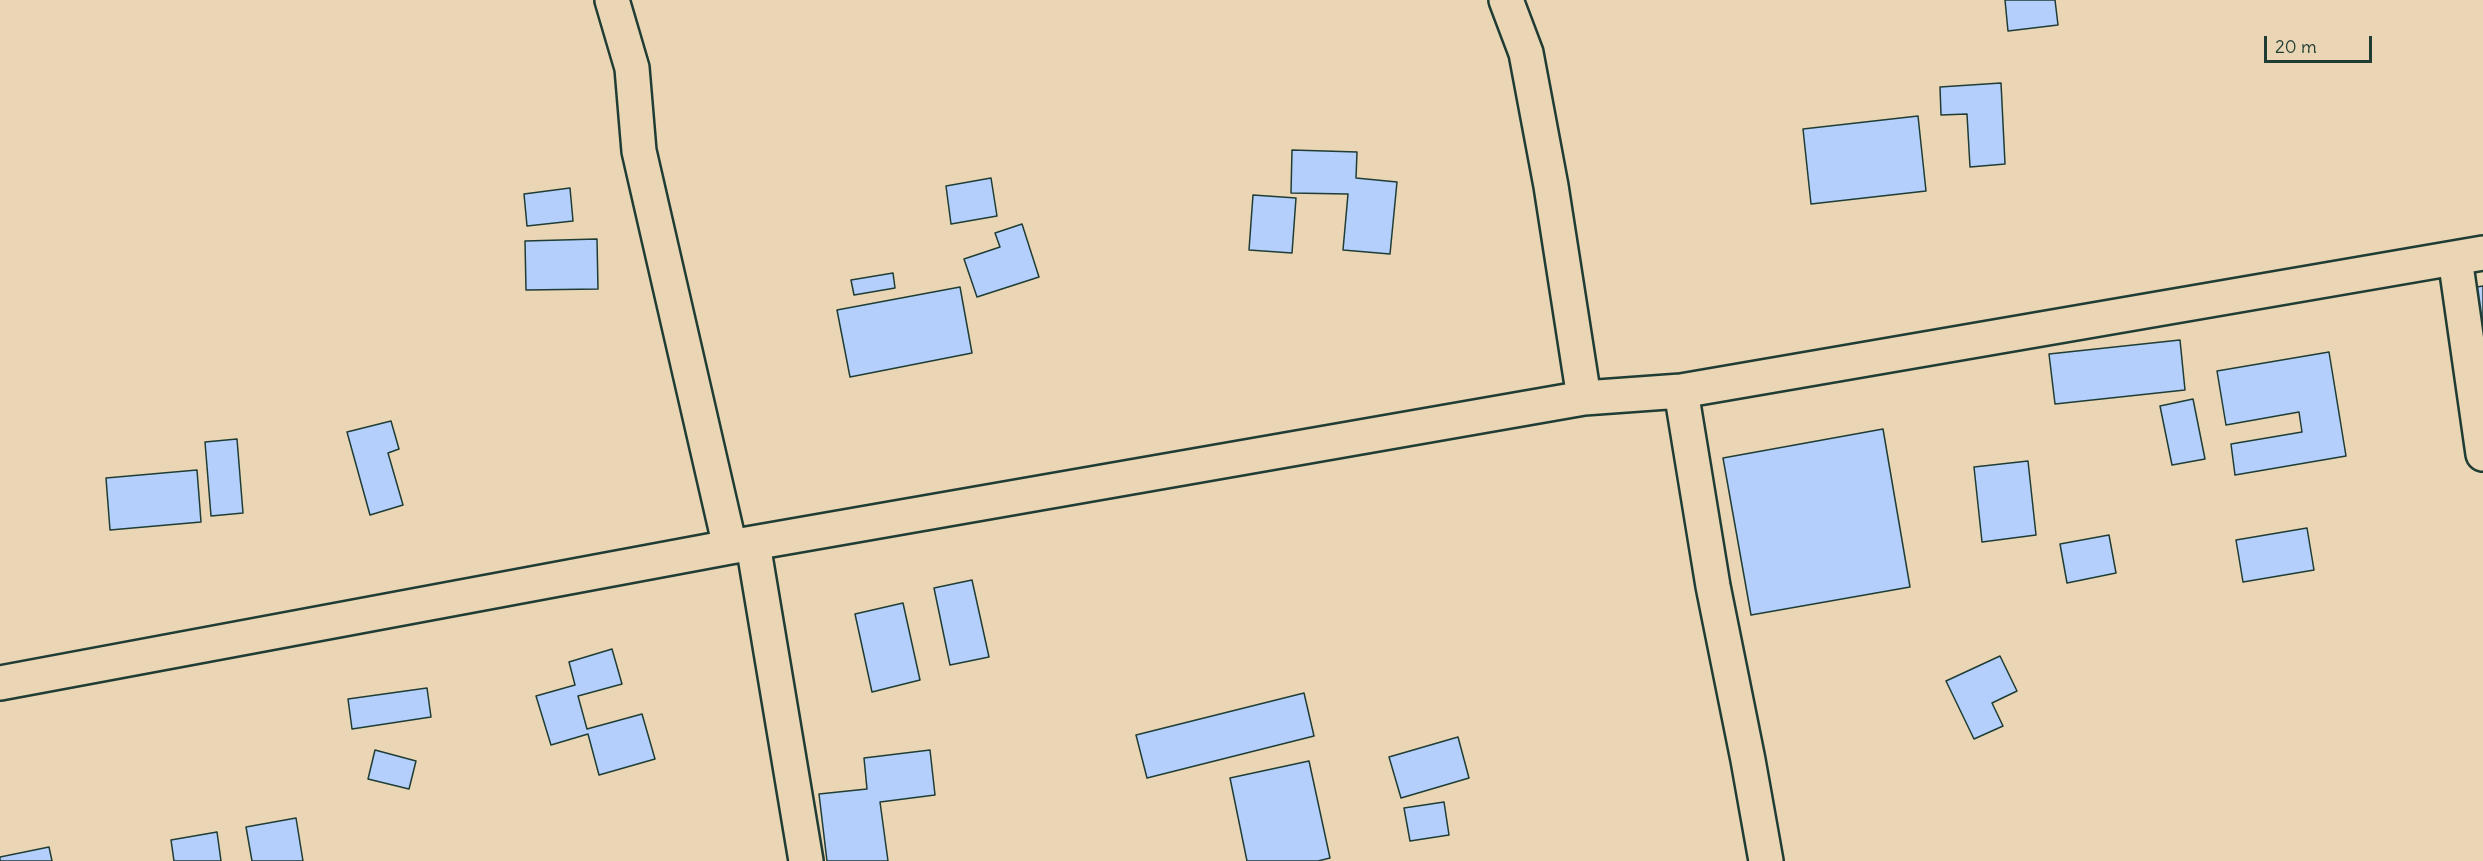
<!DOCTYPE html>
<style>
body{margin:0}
#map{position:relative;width:2483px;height:861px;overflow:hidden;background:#ead5b4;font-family:Delius,sans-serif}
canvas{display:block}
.scale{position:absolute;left:2264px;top:36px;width:108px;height:27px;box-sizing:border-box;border:3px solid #1f3d34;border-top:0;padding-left:8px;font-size:18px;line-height:21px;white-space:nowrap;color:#1f3d34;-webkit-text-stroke:4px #ead5b4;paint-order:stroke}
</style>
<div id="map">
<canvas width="2483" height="861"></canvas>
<div class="scale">20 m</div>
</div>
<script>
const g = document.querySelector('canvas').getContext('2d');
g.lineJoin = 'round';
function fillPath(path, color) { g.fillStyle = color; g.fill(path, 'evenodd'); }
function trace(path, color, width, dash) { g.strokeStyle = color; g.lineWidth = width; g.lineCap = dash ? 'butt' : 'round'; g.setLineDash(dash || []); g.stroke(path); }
const building = new Path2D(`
 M2005,0H2055L2058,25L2008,31Z
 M2001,83L2005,164L1970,167L1967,114L1941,115L1940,87Z
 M1918,116L1926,191L1811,204L1803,129Z
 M1292,150L1357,152L1356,178L1397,182L1390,254L1343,250L1348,194L1291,193Z
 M991,178L997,216L951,224L946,186Z
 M570,188L573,221L527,226L524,194Z
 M1253,195L1296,198L1292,253L1249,250Z
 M1022,224L1039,277L977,297L964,259L1000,247L995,233Z
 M597,239L598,289L526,290L525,241Z
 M893,273L895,288L854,295L851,280Z
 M2483,286V360L2471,288Z
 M960,287L972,353L850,377L837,310Z
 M2180,340L2185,390L2055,404L2049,354Z
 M2329,352L2346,456L2235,475L2231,444L2302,432L2299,412L2226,425L2217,371Z
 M2193,399L2205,459L2172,465L2160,406Z
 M391,421L399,449L388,453L403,505L370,515L347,432Z
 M1883,429L1910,587L1751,615L1723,458Z
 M237,439L243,513L211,516L205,442Z
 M2028,461L2036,535L1982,542L1974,467Z
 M197,470L201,522L110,530L106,478Z
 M2307,528L2314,570L2243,582L2236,540Z
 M2109,535L2116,573L2067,583L2060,544Z
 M972,580L989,657L950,665L934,588Z
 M903,603L920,680L872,692L855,614Z
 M612,649L622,684L578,696L587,729L642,714L655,759L599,775L588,734L551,745L536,696L575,685L569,662Z
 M2000,656L2017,691L1992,703L2003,726L1974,739L1946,681Z
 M427,688L431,717L352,729L348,699Z
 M1304,693L1314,736L1147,778L1136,735Z
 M1458,737L1469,778L1401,798L1389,757Z
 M375,750L416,761L409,789L368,779Z
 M930,750L935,795L880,802L888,861H827L819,794L867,789L864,758Z
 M1309,761L1330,858L1318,861H1247L1230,778Z
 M1444,802L1449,835L1410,841L1404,808Z
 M296,818L303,861H252L246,827Z
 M217,832L221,861H174L171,840Z
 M49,847L52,861H0V857Z`);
fillPath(building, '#b5cffc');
trace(building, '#1f3d34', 1.5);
const street = new Path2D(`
 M612,0L632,68L639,151L730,547
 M1506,0L1526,53L1551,186L1584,398
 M2455,258L2483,454
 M1681,391L1713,586L1748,760L1766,861
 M753,544L806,861
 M0,683L730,547L1584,398L1681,391L2483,253`);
trace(street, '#1f3d34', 38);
trace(street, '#ead5b4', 33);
</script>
